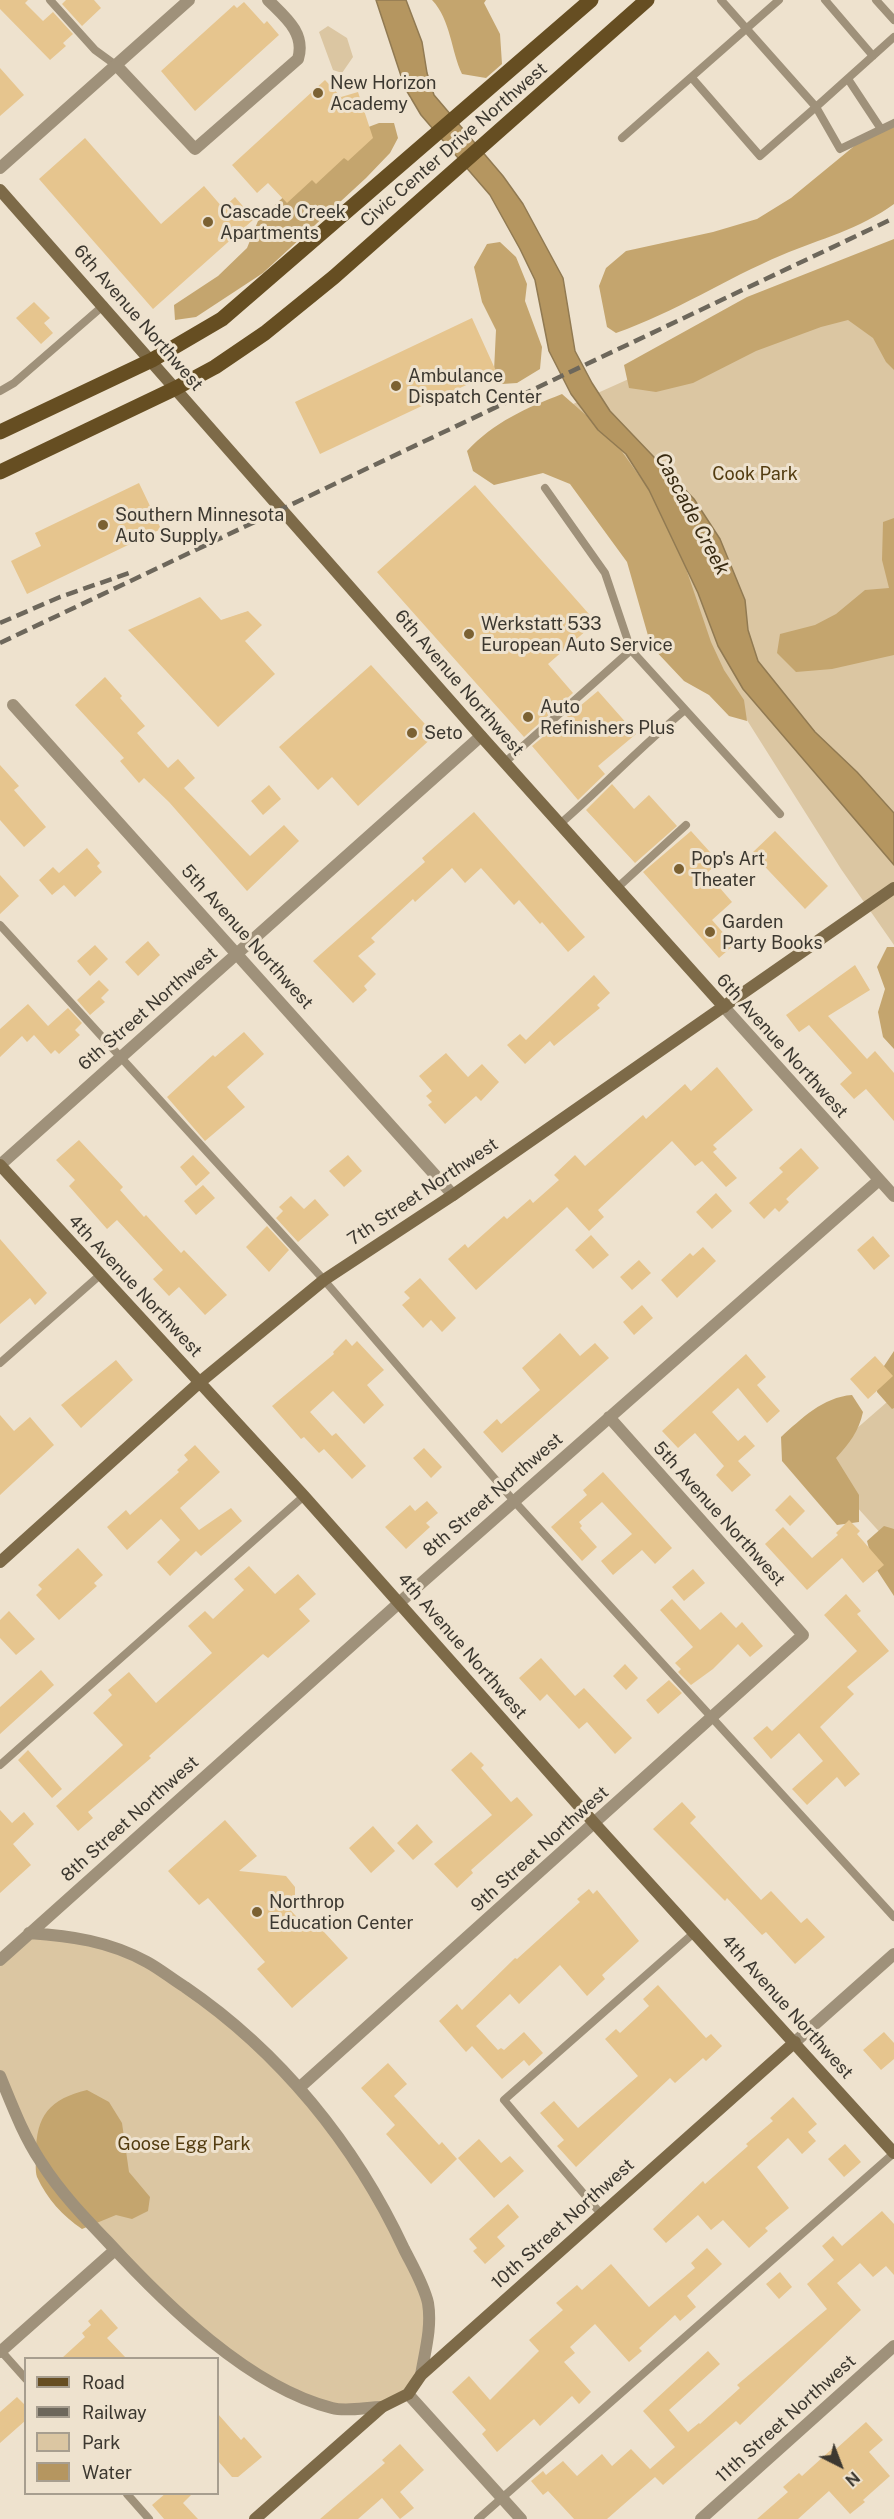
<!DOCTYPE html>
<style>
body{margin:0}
#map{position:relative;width:894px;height:2519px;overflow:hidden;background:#eee2ce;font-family:"Public Sans",sans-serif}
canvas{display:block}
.legend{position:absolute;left:24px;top:2357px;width:195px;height:138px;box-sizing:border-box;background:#eee2ce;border:2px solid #a79e8f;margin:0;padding:8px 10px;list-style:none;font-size:18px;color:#3c3830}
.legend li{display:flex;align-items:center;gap:12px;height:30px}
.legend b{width:30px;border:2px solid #a79e8f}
.north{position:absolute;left:810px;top:2435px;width:60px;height:60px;-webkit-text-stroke:4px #eee2ce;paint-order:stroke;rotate:138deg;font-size:16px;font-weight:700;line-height:24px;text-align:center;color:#3c3830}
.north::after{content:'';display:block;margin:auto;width:21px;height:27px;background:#3c3830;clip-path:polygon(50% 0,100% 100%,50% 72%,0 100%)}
</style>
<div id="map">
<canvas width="894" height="2519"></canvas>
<ul class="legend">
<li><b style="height:8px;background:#664e22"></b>Road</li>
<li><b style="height:8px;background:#6d675b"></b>Railway</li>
<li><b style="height:16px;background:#dbc6a2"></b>Park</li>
<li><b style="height:16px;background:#b59660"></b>Water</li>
</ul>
<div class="north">N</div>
</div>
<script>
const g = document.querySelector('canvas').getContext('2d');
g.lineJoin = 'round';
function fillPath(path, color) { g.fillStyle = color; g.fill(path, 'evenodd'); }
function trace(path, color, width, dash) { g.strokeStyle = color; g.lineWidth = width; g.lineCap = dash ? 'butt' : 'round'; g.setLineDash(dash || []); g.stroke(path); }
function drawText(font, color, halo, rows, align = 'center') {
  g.font = font + ' "Public Sans",sans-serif'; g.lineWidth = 6; g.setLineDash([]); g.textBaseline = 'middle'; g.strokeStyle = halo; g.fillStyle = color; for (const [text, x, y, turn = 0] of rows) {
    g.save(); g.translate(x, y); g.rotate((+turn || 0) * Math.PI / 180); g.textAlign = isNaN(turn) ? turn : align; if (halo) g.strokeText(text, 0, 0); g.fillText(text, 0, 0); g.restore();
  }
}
fillPath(new Path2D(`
 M328,26L347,38L353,57L342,73L333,70L319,32Z
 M894,260V945L841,869L553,413Z
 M894,1396V1548L817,1463Z
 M29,1933L82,1937L147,1961L261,2047L337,2135L428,2301L421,2375L408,2394L361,2409L291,2394L169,2306L40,2162L0,2076V1960Z`), '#dbc6a2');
fillPath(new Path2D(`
 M432,0H486L484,3L500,34L502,64L486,78L462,74C451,51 451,20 432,0Z
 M379,123H394L398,138L390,153L366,178L263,273L196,317L175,320L174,305L218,276L247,248L258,221L350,134Z
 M894,126V204C860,229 820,239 782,255C725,279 676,312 616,333L607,327L599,286L606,268L626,251L713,232L757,219L791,198L858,143Z
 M894,239V370L886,362L873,338L848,320L821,327L756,351L693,383L656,392L629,388L624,365L747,297Z
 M500,242L516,257L527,284L525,301L542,347L540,369L517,383L502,384L494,371L496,330L482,302L474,267L487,244Z
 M562,394L613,439L660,505L677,542L711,642L724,670L744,700L747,721L729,716L709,695L684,681L651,646L627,562L570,484L543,473L494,485L473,471L467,451C494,422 526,408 562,394Z
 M894,518V655L832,669L796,672L777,653L780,634L815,625L836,614L865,590L889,588L882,560L883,522Z
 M887,947H894V1049L883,1037L878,1012L885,989L877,967Z
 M894,1351V1408L892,1409L877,1392L878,1375Z
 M852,1395L863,1412C859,1431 849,1444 836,1458L859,1495V1522L837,1525L782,1461L781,1437C801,1419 823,1397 852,1395Z
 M884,1526L894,1529V1596L873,1564L867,1541Z
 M87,2090L109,2102L122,2123L129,2172L150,2197L148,2211L132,2219L116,2215L82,2229C63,2216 47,2199 37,2177C35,2171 36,2161 36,2154C36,2115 50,2099 87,2090Z`), '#c4a56e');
const water = new Path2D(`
 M376,0H406L422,42L427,73L434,95L503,176L523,204L563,278L575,351L592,383L610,411L694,499L720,539L745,600L748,630L758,661L815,732L857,772L894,813V865L743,689L718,646L698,593L649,490L626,454L598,430L571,394L549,351L535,280L520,249L490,195L421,115L405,88Z`);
fillPath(water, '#b59660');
trace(water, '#917a52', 1.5);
fillPath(new Path2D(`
 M0,0H28L25,3L43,21L53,12L73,34L63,43L66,46L50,60L0,9Z
 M66,0H94L101,8L82,26L62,4Z
 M244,2L264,24L267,21L279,35L195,111L161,71L234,5L237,8Z
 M0,68L24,95L0,116Z
 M325,80L341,97L358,92L373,138L348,161L344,158L316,184L312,180L287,203L268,183L257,193L232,165Z
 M85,138L161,224L204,186L223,208L235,197L254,219L153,309L39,179Z
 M34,302L50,318L44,323L53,333L41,344L16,318Z
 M472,318L496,371L320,454L295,402Z
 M139,483L161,529L27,594L11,561L41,546L35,533Z
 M475,485L596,622L548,664L573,693L524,737L377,572Z
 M200,597L221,620L248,611L262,625L245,641L275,674L218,727L128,630Z
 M371,665L435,735L358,806L332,777L318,790L279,747Z
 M105,677L122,696L120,698L145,726L137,733L168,768L178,759L195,778L184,788L250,856L284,825L299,841L247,891L169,802L144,778L139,783L120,761L124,758L75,705Z
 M598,691L636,734L598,766L605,774L578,800L532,746Z
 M0,765L19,786L14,790L46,827L24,847L0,820Z
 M612,784L634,809L649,795L677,826L635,863L586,810Z
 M269,785L281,799L263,815L251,801Z
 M474,812L585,937L568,952L542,922L540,924L519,900L514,905L481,868L465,883L452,868L415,902L413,899L371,938L375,942L358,956L376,974L364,986L367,990L353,1003L313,961L425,862L422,858Z
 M691,831L719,862L707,873L732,902L712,920L734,945L719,958L643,872Z
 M775,831L828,886L805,909L752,853Z
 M87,848L100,863L97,866L102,872L75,897L64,885L52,895L39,880L53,867L59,873Z
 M0,875L19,896L0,914Z
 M148,941L160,955L138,976L125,962Z
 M95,945L108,959L90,976L77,961Z
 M855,965L870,990L828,1016L867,1059L875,1051L894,1073V1121L866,1089L854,1099L840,1084L852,1073L809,1025L799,1032L786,1015Z
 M594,975L610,993L597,1005L600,1008L554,1046L550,1041L525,1064L507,1045L520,1034L526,1040Z
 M99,980L109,990L101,998L105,1002L90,1015L77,1000Z
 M28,1004L48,1026L68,1008L82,1023L75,1030L80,1035L59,1054L55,1050L51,1054L34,1035L27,1042L22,1036L0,1057V1029Z
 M244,1032L264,1054L227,1087L245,1107L205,1141L167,1097L213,1055L215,1057Z
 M446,1053L468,1077L482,1064L499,1082L481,1101L476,1096L445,1124L428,1105L432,1102L426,1096L432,1091L419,1076Z
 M717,1067L753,1110L713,1145L717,1149L713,1152L737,1178L726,1187L702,1161L695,1166L672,1141L598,1210L604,1217L589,1231L567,1207L476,1290L448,1259L465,1244L468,1248L504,1216L507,1219L530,1199L533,1203L559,1180L554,1175L575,1155L585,1166L643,1115L646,1119L685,1084L691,1091Z
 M79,1140L123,1187L120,1190L144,1217L146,1215L181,1253L184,1250L227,1295L205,1315L179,1287L169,1296L153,1279L163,1270L117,1220L107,1229L69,1186L75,1180L56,1160Z
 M801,1148L819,1168L786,1199L789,1202L779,1212L775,1208L764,1219L749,1203L783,1172L779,1168Z
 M193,1155L210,1173L196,1186L180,1167Z
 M348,1155L362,1171L344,1187L329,1171Z
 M203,1185L215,1198L196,1215L184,1201Z
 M716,1193L732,1211L712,1229L696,1212Z
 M291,1196L304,1209L315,1199L329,1215L298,1242L276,1218L283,1211L279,1207Z
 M267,1226L289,1250L269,1272L246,1247Z
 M591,1235L609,1255L593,1269L575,1250Z
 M873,1236L890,1256L874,1270L857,1250Z
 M0,1239L47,1293L35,1305L30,1298L0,1324Z
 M703,1247L716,1261L677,1298L661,1280L690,1253L693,1256Z
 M639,1260L651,1273L632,1290L620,1277Z
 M420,1278L456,1318L442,1332L431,1320L423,1328L402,1305L410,1298L404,1292Z
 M642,1305L653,1318L634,1335L623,1322Z
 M560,1333L580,1356L595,1343L609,1358L502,1453L483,1432L497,1419L501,1424L540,1390L522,1368Z
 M346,1339L352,1346L357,1341L384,1370L367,1385L384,1405L364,1424L333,1391L310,1412L332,1436L336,1433L366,1466L352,1479L324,1449L319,1453L304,1437L301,1439L272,1406L334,1354L333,1352Z
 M746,1354L766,1377L757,1385L780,1411L767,1423L738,1388L712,1412L738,1441L745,1435L755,1446L738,1461L751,1475L732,1492L716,1475L724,1466L695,1433L678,1448L662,1431Z
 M875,1356L893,1376L868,1399L850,1379Z
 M116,1360L133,1380L81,1428L61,1405Z
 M0,1415L14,1431L30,1417L54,1445L0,1495Z
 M195,1445L220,1472L180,1508L199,1530L231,1508L242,1521L201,1556L196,1551L170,1576L157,1562L180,1540L161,1519L127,1550L107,1527L126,1510L130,1515L179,1472L177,1470L188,1460L184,1455Z
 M424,1448L442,1467L431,1478L413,1458Z
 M603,1472L672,1548L655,1564L642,1550L613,1575L601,1561L632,1534L602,1502L579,1522L582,1526L580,1528L597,1547L582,1561L551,1527L587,1495L583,1490Z
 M790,1495L805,1511L790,1526L775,1510Z
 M427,1501L438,1513L426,1523L430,1527L406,1549L385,1527L410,1505L415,1511Z
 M849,1520L860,1531L857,1534L884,1565L863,1583L842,1558L807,1590L765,1544L783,1527L812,1558L838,1535L836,1533Z
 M78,1548L103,1575L94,1583L97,1586L59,1620L36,1595L42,1589L38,1585Z
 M249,1566L275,1594L298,1574L316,1594L299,1609L310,1621L268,1658L263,1654L185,1724L149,1756L151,1758L88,1812L93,1818L78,1831L56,1806L123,1745L93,1713L112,1695L108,1690L129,1672L156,1703L212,1653L188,1626L205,1611L213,1619L244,1590L234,1579Z
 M693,1569L705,1583L684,1601L672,1587Z
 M846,1594L861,1611L857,1614L889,1651L847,1687L854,1694L820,1727L860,1774L845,1787L837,1777L807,1805L792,1789L823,1761L799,1733L771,1759L753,1738L767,1726L772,1731L857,1651L824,1615Z
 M672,1599L700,1630L721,1612L736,1628L742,1622L763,1646L750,1657L738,1644L713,1669L691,1685L678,1672L681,1669L675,1663L693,1647L660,1610Z
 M9,1611L35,1639L16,1655L0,1638V1620Z
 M541,1658L575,1696L584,1688L632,1738L615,1754L587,1722L579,1729L547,1694L540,1701L519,1678Z
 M625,1664L638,1678L626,1690L613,1676Z
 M41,1670L54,1685L0,1734V1707Z
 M669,1680L682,1693L658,1714L646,1700Z
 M28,1750L62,1789L52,1798L18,1760Z
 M471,1752L484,1765L481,1768L511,1802L517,1797L533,1815L471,1870L473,1873L457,1888L434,1864L492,1815L451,1770Z
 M682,1802L696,1817L690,1823L761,1900L771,1891L801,1923L807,1918L825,1937L795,1964L766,1932L762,1935L727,1898L725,1901L653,1829Z
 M0,1810L12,1823L24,1812L34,1824L13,1844L31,1865L0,1893Z
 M225,1820L257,1856L239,1871L286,1876L295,1887V1896L285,1904L305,1926L312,1919L348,1958L292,2008L257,1969L265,1962L208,1898L199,1905L168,1871Z
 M417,1824L433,1842L413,1860L397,1843Z
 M373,1826L395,1851L371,1873L349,1848Z
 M589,1889L593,1894L597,1890L639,1941L602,1975L605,1979L587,1996L560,1965L519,2004L510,1994L476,2026L498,2050L501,2048L504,2050L524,2032L543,2053L529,2066L524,2060L502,2079L472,2046L466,2052L439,2021L457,2004L462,2010L515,1958L517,1959L580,1902L577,1899Z
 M658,1985L706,2038L711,2034L722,2046L706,2061L703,2058L675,2083L670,2078L576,2167L557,2146L564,2140L540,2113L554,2101L578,2128L638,2076L605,2039L616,2029L620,2033L649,2006L643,1999Z
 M884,2032L894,2043V2059L881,2070L863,2050Z
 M388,2063L407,2084L394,2096L439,2145L442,2142L457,2159L431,2184L386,2134L395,2125L361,2088Z
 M793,2097L817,2124L808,2132L816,2141L802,2154L788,2138L757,2167L789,2208L765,2228L768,2231L749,2248L723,2220L711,2230L698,2215L666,2243L653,2229L703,2181L705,2184L748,2146L746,2144L773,2121L770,2118Z
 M479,2139L501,2163L510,2156L524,2171L494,2198L458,2158Z
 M845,2144L861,2162L844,2177L828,2159Z
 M508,2204L519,2217L497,2237L505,2246L485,2264L473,2251L477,2248L469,2239Z
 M882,2211L894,2224V2275L886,2266L873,2277L860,2263L837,2283L861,2310L740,2425L736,2421L663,2485L655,2477L607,2519H574L548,2491L543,2495L531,2481L543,2471L546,2475L563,2461L577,2476L602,2454L612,2466L631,2449L650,2469L675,2447L643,2411L708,2351L720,2364L669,2410L688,2432L699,2423L700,2424L740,2388L737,2385L827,2309L807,2284L834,2260L822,2246L833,2236L842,2246Z
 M707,2248L722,2264L687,2296L696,2307L680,2321L675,2315L639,2348L642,2351L629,2362L595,2324L570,2347L575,2353L564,2362L591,2392L579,2404L572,2396L540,2426L534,2419L497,2452L482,2434L486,2430L452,2392L469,2376L490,2400L539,2351L529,2340L563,2310L556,2303L577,2285L582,2290L611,2264L649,2307L695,2268L691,2263Z
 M780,2272L792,2287L779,2299L766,2284Z
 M101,2309L118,2328L107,2338L126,2358H62L85,2337L82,2333L91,2325L88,2321Z
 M17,2397L26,2406V2420L0,2443V2412Z
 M218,2414L241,2440L244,2437L262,2457L238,2477H232L218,2461Z
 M866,2422L883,2440L869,2452L890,2476L863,2500L865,2502L850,2514L829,2491L798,2519H757L788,2492L783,2487L799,2473L802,2476L834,2447L836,2449Z
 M400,2444L424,2470L400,2492L414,2508L400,2519L382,2498L358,2519H320L385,2463L382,2460Z
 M166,2493H193L183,2503L198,2519H164L152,2505Z`), '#e6c58e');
trace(new Path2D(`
 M50,0L95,50L117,66
 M721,0L816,107L894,37
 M825,0L873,56
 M876,0L894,20
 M692,78L760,156L816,107L840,149L894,123
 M848,79L881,129
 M622,138L779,0
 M0,391L14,383L104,305
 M545,488L605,573L631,650L780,814
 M504,763L631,650
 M560,824C603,787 641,746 685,710
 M617,888L686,825
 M0,925L324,1280L514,1501L894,1917
 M0,1363L100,1275
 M0,1765L304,1496
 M601,2214L504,2100L695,1932
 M1,2351L26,2379
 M127,2494L149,2519
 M478,2519L894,2153`), '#9f917a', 8);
trace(new Path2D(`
 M117,66L195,149L298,59C306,33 285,17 268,0
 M0,168L189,0
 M13,705L453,1195
 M724,1007L894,1196
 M0,1165L481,736
 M29,1933C71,1936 109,1941 147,1962C160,1969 172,1979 185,1987C280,2052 355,2144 404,2249C412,2265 424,2285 428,2303C432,2327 425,2351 421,2375
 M0,1960L418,1586L878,1181
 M795,2042L894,1954
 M0,2076C12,2105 23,2135 41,2162C60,2192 84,2217 108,2242C165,2304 249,2387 332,2408C347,2412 367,2407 382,2407
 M299,2088L803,1635L609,1417
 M0,2352L115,2250
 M408,2394L521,2519
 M701,2519L894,2346`), '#9f917a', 12);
trace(new Path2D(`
 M0,190L481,736L724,1007
 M0,1165L304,1496L595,1824L894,2153
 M0,1562L200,1382L324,1280L453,1195L894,888
 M255,2519L382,2407L408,2394L421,2375L795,2042`), '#7d6a48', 12);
trace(new Path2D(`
 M0,432L152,360L222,319L591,0
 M0,472L176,388L215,367L265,333L334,277L647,0`), '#664e22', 15);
trace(new Path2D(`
 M0,623L60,597L132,572
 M0,643L894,218`), '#6d675b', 4.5, [12, 6]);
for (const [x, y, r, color] of [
 [318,93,6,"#7b6132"],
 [208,222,6,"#7b6132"],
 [396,386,6,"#7b6132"],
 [103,525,6,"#7b6132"],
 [469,634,6,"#7b6132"],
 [528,717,6,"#7b6132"],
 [412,733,6,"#7b6132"],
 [679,869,6,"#7b6132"],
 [710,932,6,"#7b6132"],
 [257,1912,6,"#7b6132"]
]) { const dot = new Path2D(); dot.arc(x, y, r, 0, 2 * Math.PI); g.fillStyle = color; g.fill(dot); trace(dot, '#eee2ce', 2); }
drawText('18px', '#3c3830', '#eee2ce', [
 ["New Horizon",330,83],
 ["Academy",330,104],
 ["Cascade Creek",220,212],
 ["Apartments",220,233],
 ["Ambulance",408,376],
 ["Dispatch Center",408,397],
 ["Southern Minnesota",115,515],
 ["Auto Supply",115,536],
 ["Werkstatt 533",481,624],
 ["European Auto Service",481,645],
 ["Auto",540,707],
 ["Refinishers Plus",540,728],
 ["Seto",424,733],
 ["Pop's Art",691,859],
 ["Theater",691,880],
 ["Garden",722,922],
 ["Party Books",722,943],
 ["Northrop",269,1902],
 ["Education Center",269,1923]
], 'left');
drawText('18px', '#3c3830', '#eee2ce', [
 ["Civic Center Drive Northwest",454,145,-41],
 ["6th Avenue Northwest",138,318,49],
 ["6th Avenue Northwest",459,683,49],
 ["5th Avenue Northwest",247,937,48],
 ["6th Street Northwest",148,1009,-41],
 ["6th Avenue Northwest",782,1046,48],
 ["7th Street Northwest",423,1192,-34],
 ["4th Avenue Northwest",135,1286,47],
 ["8th Street Northwest",493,1495,-41],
 ["5th Avenue Northwest",719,1514,48],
 ["4th Avenue Northwest",462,1646,49],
 ["8th Street Northwest",130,1819,-42],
 ["9th Street Northwest",540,1849,-42],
 ["4th Avenue Northwest",787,2007,48],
 ["10th Street Northwest",563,2224,-42],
 ["11th Street Northwest",786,2419,-42]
]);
drawText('18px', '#533c10', '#eee2ce', [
 ["Cook Park",755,474],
 ["Goose Egg Park",184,2144]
]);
drawText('italic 20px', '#392b12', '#eee2ce', [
 ["Cascade Creek",692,514,62]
]);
</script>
